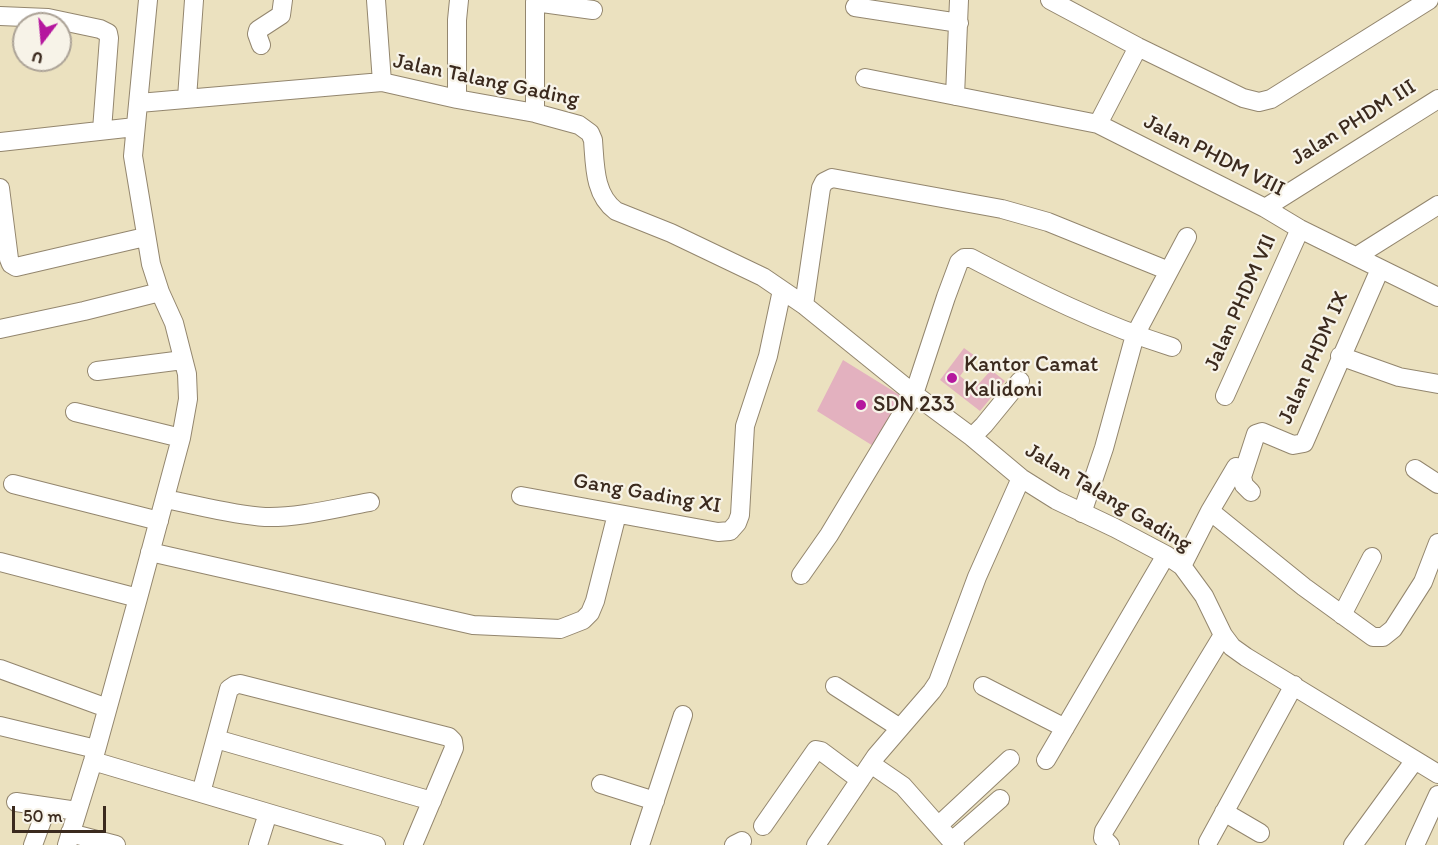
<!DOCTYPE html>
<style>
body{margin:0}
#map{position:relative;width:1438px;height:845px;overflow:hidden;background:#ebe1bf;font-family:Itim,sans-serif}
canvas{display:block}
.north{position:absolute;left:12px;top:12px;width:60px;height:60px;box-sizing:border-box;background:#f7f3e8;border:2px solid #aca397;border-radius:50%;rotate:196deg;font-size:16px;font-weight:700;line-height:24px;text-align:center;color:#3b2a1e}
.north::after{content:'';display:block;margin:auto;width:21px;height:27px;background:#b5179e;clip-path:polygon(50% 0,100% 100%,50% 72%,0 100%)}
.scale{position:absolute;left:12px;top:806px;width:94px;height:27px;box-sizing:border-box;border:3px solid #3b2a1e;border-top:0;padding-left:8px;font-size:18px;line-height:21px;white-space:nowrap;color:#3b2a1e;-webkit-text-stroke:4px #f7f3e8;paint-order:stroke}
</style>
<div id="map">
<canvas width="1438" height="845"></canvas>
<div class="north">U</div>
<div class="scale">50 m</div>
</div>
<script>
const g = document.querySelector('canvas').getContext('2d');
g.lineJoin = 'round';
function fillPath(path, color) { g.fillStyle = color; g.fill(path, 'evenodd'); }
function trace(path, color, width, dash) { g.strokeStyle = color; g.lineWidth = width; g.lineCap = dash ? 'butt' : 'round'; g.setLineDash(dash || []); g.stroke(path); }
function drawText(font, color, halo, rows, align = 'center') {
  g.font = font + ' Itim,sans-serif'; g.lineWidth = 4.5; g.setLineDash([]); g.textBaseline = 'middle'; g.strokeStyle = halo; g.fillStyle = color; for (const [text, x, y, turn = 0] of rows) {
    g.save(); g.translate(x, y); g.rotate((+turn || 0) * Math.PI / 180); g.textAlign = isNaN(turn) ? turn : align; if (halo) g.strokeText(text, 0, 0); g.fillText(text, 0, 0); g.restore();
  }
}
fillPath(new Path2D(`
 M964,348L975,356L960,376L975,388L991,370L1005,381L980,411L940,380Z
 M843,360L906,399L878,449L817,411Z`), '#e3b1bf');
const minor = new Path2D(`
 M376,0L382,82
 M1050,0L1138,47L1243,98L1259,102L1271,99L1429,0
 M855,7L959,23
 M0,16L48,18L100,29L108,33L109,38L102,130
 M261,45L257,34L258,30L281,15L283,0
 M865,78L1098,124L1265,208L1300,229L1438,297
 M955,96L959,0
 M187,98L194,0
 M457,99V20L459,0
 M139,103L382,82L457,99L535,113L579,125L590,133L593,140C595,165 594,195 616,211L671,233L763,277L804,305L914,394L972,437L1021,478L1056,500L1115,528L1166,555L1182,566L1204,596L1223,635L1232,647L1246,657L1438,774
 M535,113V2L593,10
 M1098,124L1138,47
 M0,142L135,127
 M0,188L9,259L11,264L16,267L145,237
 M1265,208L1438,99
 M1357,256L1438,205
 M804,305L821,188L824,182L832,178L1002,209L1048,222L1169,271
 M0,329L84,311L160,292
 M1340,356L1399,377L1438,384
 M97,371L183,360
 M1225,396L1300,229
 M75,412L181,438
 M972,437L984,425L1020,381
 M1415,469L1438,484
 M13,484L159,521
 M1251,492L1244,485L1242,477L1256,434L1262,432L1293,445L1304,443L1380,269
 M521,496L718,532L730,531L737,523L740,515L745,426L768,356L782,290
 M165,499C197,505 231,515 265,517C299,518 336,508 370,502
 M1210,511L1304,587L1373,637H1383L1393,629L1423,582L1438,543
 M1082,513L1104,448L1135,335L1187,237
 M150,552L473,625L560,629L583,620L590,613L595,601L617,514
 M0,562L138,598
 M1182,566L1210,511L1236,467
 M801,575L829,535L914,394L946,297L959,262L964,258H971C1036,292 1102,325 1172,347
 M1342,615L1372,557
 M0,669L107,708
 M835,686L900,728
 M983,686L1065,728
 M0,726L96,749
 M216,739L432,801
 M1046,760L1166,555
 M93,761L376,845
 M871,764L903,786L955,845
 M601,784L655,801
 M201,793L229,689L235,685L240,684L449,737L453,741L454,748L413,845
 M16,802L77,811
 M1224,812L1260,833
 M939,825L1010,759
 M763,826L816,750L821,751L860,780
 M70,833L116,845
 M952,841L1000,799
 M1208,842L1294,685
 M33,845L47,807
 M67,845L93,761L138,598L181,438L188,399L187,374L174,323L160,292L151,264L133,156L148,0
 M258,845L268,813
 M640,845L683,715
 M734,845L742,841
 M816,845L876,756L932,691L938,682L977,577L1021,478
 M1110,845L1103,838L1104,831L1223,635
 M1353,845L1415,760
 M1415,845L1438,795`);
trace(minor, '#93866e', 20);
trace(minor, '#fff', 18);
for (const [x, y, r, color] of [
 [952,378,6,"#b5179e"],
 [861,405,6,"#b5179e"]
]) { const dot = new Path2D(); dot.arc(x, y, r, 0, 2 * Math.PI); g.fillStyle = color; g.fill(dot); trace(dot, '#f7f3e8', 2); }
drawText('22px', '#3b2a1e', '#f7f3e8', [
 ["Jalan Talang Gading",486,81,12],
 ["Jalan PHDM III",1354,123,-32],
 ["Jalan PHDM VIII",1214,156,27],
 ["Jalan PHDM VII",1241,303,-66],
 ["Jalan PHDM IX",1314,358,-66],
 ["Gang Gading XI",647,494,10],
 ["Jalan Talang Gading",1108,498,31]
]);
drawText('22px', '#3b2a1e', '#f7f3e8', [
 ["Kantor Camat",964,365],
 ["Kalidoni",964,390],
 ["SDN 233",873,405]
], 'left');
</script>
